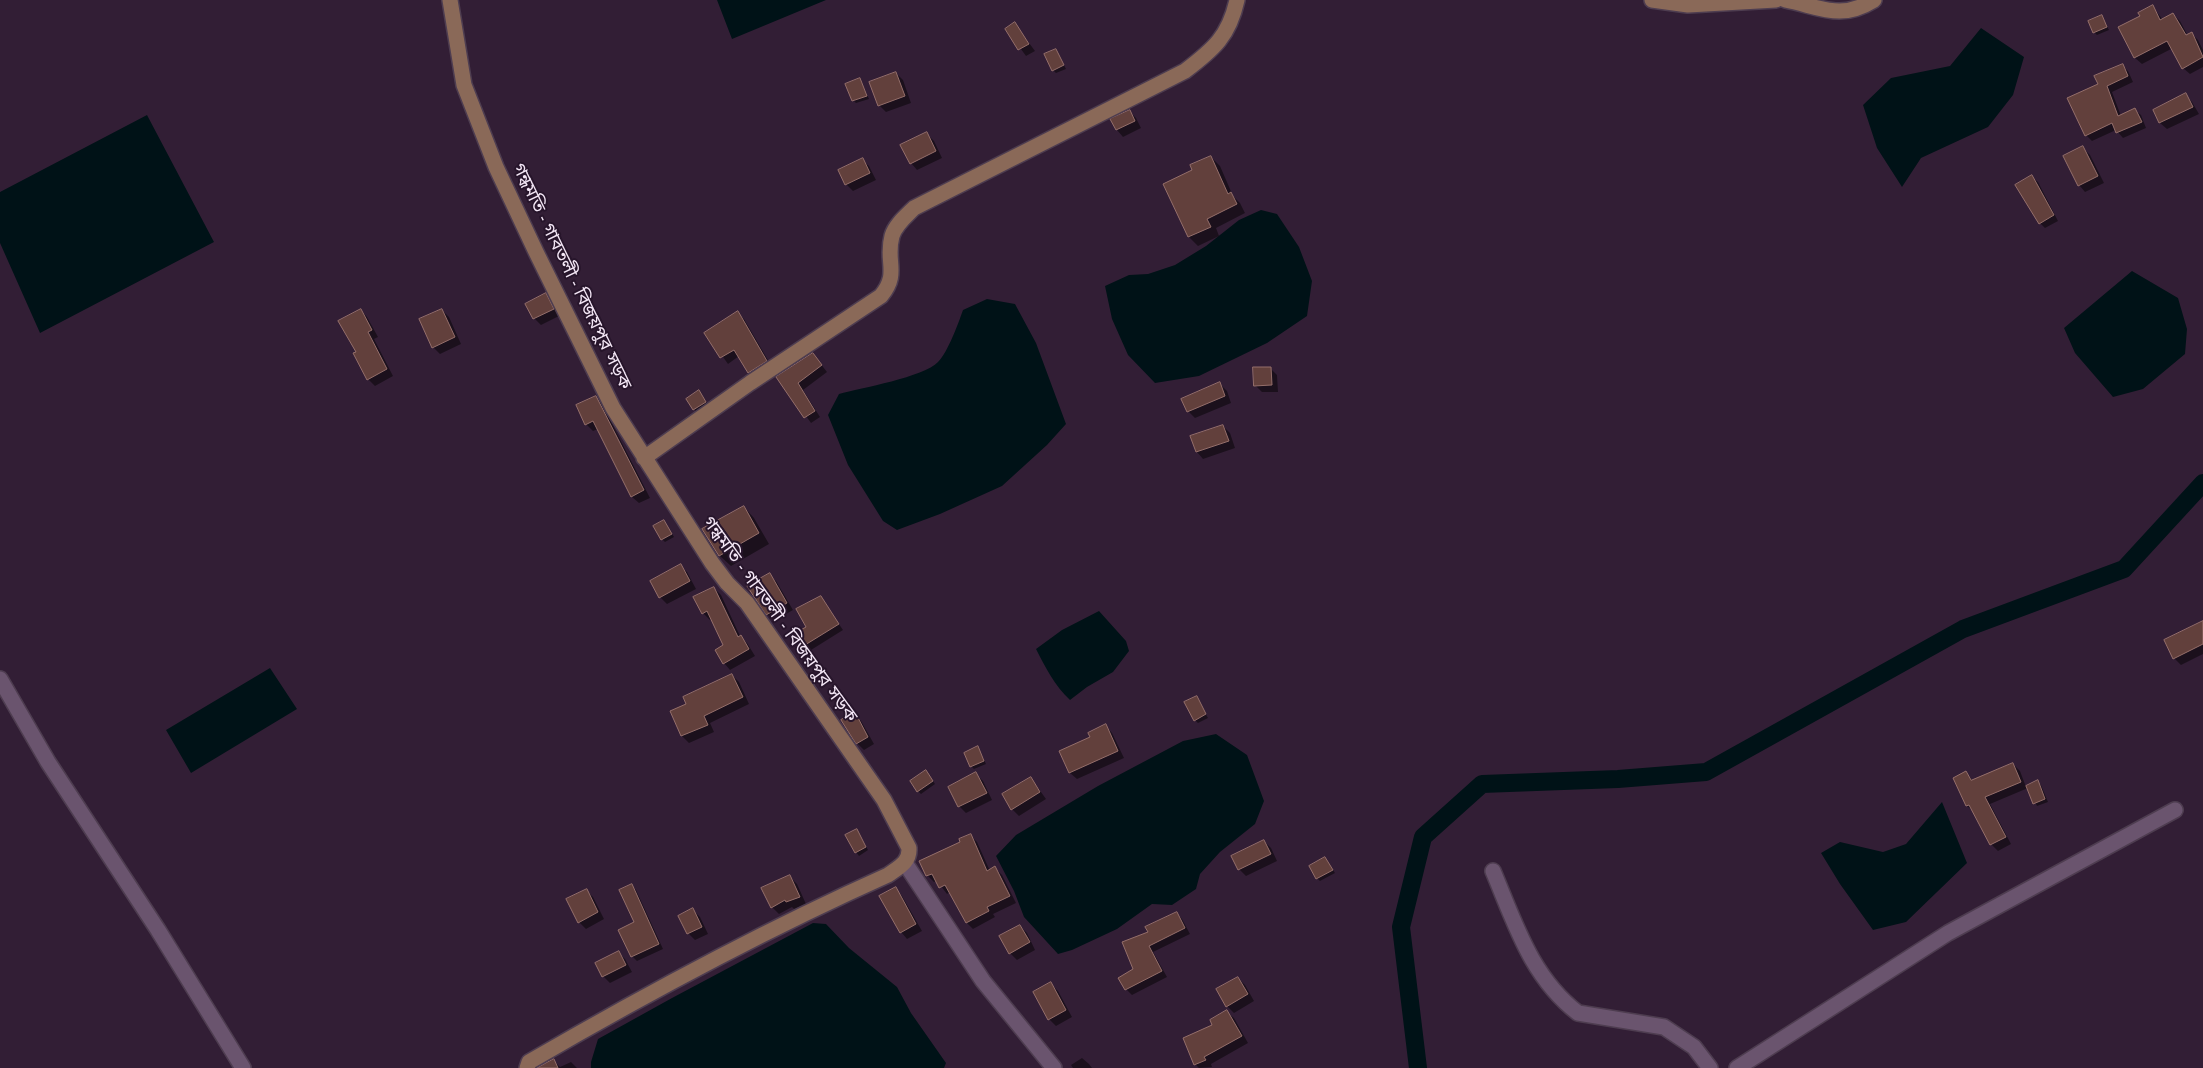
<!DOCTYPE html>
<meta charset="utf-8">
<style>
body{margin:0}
canvas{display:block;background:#321e35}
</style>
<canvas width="2203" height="1068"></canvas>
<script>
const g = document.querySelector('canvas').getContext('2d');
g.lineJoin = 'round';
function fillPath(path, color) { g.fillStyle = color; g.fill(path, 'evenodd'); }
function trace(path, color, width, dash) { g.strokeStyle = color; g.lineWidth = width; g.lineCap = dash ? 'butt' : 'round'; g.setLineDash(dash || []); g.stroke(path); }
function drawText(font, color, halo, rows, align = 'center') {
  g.font = font + ' Jost,"Noto Sans Bengali",sans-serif'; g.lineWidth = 4; g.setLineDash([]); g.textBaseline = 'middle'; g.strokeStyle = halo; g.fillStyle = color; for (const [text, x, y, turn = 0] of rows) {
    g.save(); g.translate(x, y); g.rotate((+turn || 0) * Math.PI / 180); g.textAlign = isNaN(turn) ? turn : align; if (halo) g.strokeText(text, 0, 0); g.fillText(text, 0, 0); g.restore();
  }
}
fillPath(new Path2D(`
 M717,0H826L732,39Z
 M1981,28L2024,57L2013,95L1988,127L1921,158L1902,187L1877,148L1863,105L1891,78L1950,66Z
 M147,115L214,242L40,333L0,243V192Z
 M1261,210L1277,214L1299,247L1312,281L1307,316L1267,343L1199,376L1155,383L1128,355L1112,319L1105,286L1129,275L1148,274L1175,265L1206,246L1239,220Z
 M2132,271L2178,298L2187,329L2185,354L2143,389L2113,397L2075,353L2064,328Z
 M987,299L1015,304L1036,343L1066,424L1047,445L1002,486L940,514L897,530L883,521L848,465L828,415L839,394C861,388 924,377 938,362C948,352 958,324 963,310Z
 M1099,611L1126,641L1129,651L1113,672L1087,687L1070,700C1055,686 1045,667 1036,649L1062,630Z
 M270,668L297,709L191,773L166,730Z
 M1216,734L1247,755L1264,801L1255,824L1220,852L1200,874L1196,889L1172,905L1152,904L1117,929L1072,950L1058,954L1024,917L1014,891L996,856L1016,835L1098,786L1183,741Z
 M1942,802L1967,863L1906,922L1873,930L1840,884L1821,853L1840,842L1883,852L1906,844Z
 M813,923L826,924L849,948L897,987L911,1013L946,1063L944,1068H591V1062L598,1039L672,998Z`), '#001217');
fillPath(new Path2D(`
 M2152,6L2163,20L2173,14L2180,21L2188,36L2192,34L2198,40L2203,50V67L2190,74L2183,68L2173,48L2142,64L2135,58L2120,27L2141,16Z
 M2101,16L2109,30L2097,35L2094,32Z
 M1015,24L1035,51L1026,56L1007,30Z
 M1056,50L1066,69L1056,73L1053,70Z
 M2122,65L2128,71L2133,82L2112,92L2121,116L2135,110L2141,115L2146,128L2123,138L2116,130L2092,141L2086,135L2068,98L2099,85Z
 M896,73L903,80L911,103L886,112L879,105Z
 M860,79L869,99L856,103L853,100Z
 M2186,95L2192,102L2199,114L2167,129L2160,123L2154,110Z
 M1129,111L1136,118L1141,128L1123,137L1117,130L1112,120Z
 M927,134L934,141L942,158L917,170L911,163Z
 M2083,148L2090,155L2104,183L2085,192L2079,185Z
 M1211,157L1220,166L1233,196L1240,203L1245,213L1216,228L1219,236L1198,246L1189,237L1164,184L1193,170Z
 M862,160L869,166L876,180L853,191L846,184Z
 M2032,177L2038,182L2058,221L2045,228L2040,223Z
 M545,295L552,301L559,316L541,325L534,318Z
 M361,310L367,317L378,337L374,339L393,376L375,386L368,379L357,353Z
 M442,310L449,317L461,344L440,354L433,347Z
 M738,313L744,319L772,367L755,379L739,356L728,364L706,333Z
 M813,354L827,372L803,390L820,417L811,423L778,377Z
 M1270,368L1277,375L1278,392H1262L1255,385Z
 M1220,384L1227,391L1231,403L1195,418L1188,411Z
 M702,395L708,405L697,413L687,399Z
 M595,397L602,404L650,498L639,503L632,497L598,429L593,431L586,424Z
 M1223,426L1230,433L1235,448L1203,459L1197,452Z
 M744,507L754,518L769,544L731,566L720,556L704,530Z
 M664,521L674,537L665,542L662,539Z
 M680,566L687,572L696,589L667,604L660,597Z
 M769,575L776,581L793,610L774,621L767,614Z
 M714,588L721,595L740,636L747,643L755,656L730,670L724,663V646L712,619L710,620L703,613Z
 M821,598L843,630L811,650L806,644Z
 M2203,623V654L2181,665L2174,658Z
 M732,675L739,682L749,704L710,723L714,732L689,743L682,736L672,712L688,705Z
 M1196,697L1208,718L1198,723L1195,720Z
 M855,714L861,721L874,744L864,750L857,743Z
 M1106,726L1112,733L1124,758L1077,779L1070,773L1061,752L1091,737Z
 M978,748L986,764L974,769L971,766Z
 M2013,764L2020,771L2026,787L2037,782L2041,785L2048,802L2037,806L2028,788L1990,804L2011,844L1998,851L1991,844L1974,812L1967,806L1955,778L1966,772L1973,781Z
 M928,774L935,784L921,794L918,791Z
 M976,774L983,781L992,800L966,813L959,806Z
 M1031,778L1046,799L1019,816L1012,809Z
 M857,830L868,850L859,856L856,852Z
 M970,835L977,842L990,871L995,868L1002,875L1016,903L993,914L995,917L973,929L967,923L950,892L947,894L937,881L934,882L927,875Z
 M1264,841L1271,848L1277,861L1246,876L1239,869Z
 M1325,858L1335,873L1320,881L1317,878Z
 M790,877L797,884L806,904L794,909L792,907L779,914L772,907Z
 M631,885L636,890L663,949L637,961L632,956L636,922Z
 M895,889L902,896L922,931L907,939L901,932Z
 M586,890L593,897L604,919L586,929L579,922Z
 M693,910L700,917L708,934L695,940L688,933Z
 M1177,913L1182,919L1190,934L1153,952L1167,977L1132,995L1126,989L1150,933Z
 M1020,926L1027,933L1035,950L1017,960L1010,953Z
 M618,952L625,959L632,972L610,983L603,976Z
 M1238,978L1245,985L1254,1001L1234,1013L1227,1006Z
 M1051,984L1058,991L1072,1017L1056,1026L1049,1019Z
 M1227,1012L1234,1018L1248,1043L1211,1064L1212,1067L1199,1068L1195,1064L1214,1026Z
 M1082,1058L1089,1064L1092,1068H1073L1071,1065Z
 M553,1060L560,1067L571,1062L577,1068H542Z`), '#0007');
trace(new Path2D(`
 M1418,1068L1401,927L1423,837L1482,784L1618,779L1706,772L1963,629L2124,569L2203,483`), '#001217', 18);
const building = new Path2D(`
 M2153,5L2160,20L2173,13L2186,35L2192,32L2203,57L2182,69L2167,41L2134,58L2118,27L2140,16L2138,13Z
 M2102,15L2107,27L2093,33L2088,21Z
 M1015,22L1029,44L1018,50L1005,29Z
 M1056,49L1064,65L1052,71L1044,54Z
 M2123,64L2128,76L2107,86L2118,116L2135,108L2142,122L2116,133L2112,123L2085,136L2067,98L2098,84L2094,76Z
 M896,72L905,96L878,106L869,82Z
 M860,78L867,96L852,101L845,84Z
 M2186,93L2193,107L2159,123L2153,110Z
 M1130,110L1135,121L1116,130L1110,119Z
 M927,132L936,151L910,164L900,145Z
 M2083,146L2098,176L2078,186L2063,156Z
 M1211,156L1228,194L1231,192L1237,204L1207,219L1211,227L1188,237L1163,184L1192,170L1190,165Z
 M863,158L870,173L845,185L838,170Z
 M2032,175L2054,215L2039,224L2015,185Z
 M546,293L554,309L533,319L525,304Z
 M361,309L372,330L368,332L387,369L367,380L353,353L356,352L338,321Z
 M442,309L455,337L432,348L419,319Z
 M738,311L767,361L748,373L734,350L720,358L704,333Z
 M813,353L822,365L798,383L815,411L804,418L776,377Z
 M1253,367H1271L1272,385L1254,386Z
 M1220,382L1225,396L1187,412L1181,399Z
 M699,390L706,402L693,410L686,399Z
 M596,396L644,490L631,497L593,421L585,425L576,405Z
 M1223,425L1229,441L1196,452L1190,436Z
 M744,506L759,533L719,556L702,529Z
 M664,520L672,534L661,540L653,526Z
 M681,564L690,581L659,598L650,581Z
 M770,573L787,603L766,615L747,586Z
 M714,587L738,637L741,635L749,649L723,664L715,650L723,645L707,611L702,614L693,597Z
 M821,596L839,624L805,645L797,632L806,627L796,609Z
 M2203,621V644L2173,659L2164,640Z
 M732,674L743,697L704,716L708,725L681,736L670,711L686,704L683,697Z
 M1197,696L1206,714L1194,721L1184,702Z
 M855,712L868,737L856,744L841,720Z
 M1106,724L1118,751L1069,773L1059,751L1090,737L1088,733Z
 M978,746L984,761L970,767L964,753Z
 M2013,763L2021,782L1985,797L2006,837L1990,845L1969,805L1966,806L1953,778L1966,771L1971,780Z
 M926,770L933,781L917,792L910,781Z
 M976,772L987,793L958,807L948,787Z
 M1031,777L1040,792L1011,810L1002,794Z
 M2038,780L2045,799L2033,804L2026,786Z
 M857,829L866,847L855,853L845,835Z
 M971,834L987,871L995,866L1010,896L987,907L989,911L966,923L945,885L939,888L932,874L926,876L919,861L960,842L959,839Z
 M1264,840L1271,854L1238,870L1231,856Z
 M1325,857L1333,870L1316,879L1309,866Z
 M790,875L800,897L786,902L785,900L771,908L761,888Z
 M632,884L659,944L631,957L618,930L634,922L619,890Z
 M896,887L916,924L900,933L879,896Z
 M587,889L598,912L578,923L566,899Z
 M693,908L702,927L687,934L678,916Z
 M1177,912L1185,928L1149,946L1162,971L1125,990L1118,978L1133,969L1122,942L1148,932L1145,927Z
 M1020,925L1030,942L1009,954L999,936Z
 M619,951L626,965L602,977L595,963Z
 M1238,977L1248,994L1226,1007L1216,989Z
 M1051,982L1066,1010L1048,1020L1033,992Z
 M1227,1010L1242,1036L1204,1057L1206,1060L1194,1065L1183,1038L1212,1025L1210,1020Z
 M554,1059L558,1068H537Z`);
fillPath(building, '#62403c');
trace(building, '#946e6a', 1);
const street = new Path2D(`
 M0,679L48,762L158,930L243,1068
 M905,863L983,981L1054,1068
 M1493,871C1515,923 1531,977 1578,1013L1664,1027L1694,1047L1710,1068
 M1737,1068L1948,933L2175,810`);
const secondary = new Path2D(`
 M450,0L464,85L496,167L536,252L613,408L712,563L727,583L747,603L884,800L909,848C910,862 899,867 888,875C765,930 646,994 529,1062L527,1068
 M1652,0L1688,5L1776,0
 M1785,0C1821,7 1840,21 1874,0
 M644,458L750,383L881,296C900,273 885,262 892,236C895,225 906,216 914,208L1185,71C1214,49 1229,36 1237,0`);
trace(street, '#4e3d50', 18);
trace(secondary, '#4e3d50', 18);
trace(street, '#6a546e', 15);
trace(secondary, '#8a6958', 15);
drawText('18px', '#f4e7f6', '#27152b', [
 ["গন্ধমতি - গাবতলী - বিজয়পুর সড়ক",571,277,64],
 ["গন্ধমতি - গাবতলী - বিজয়পুর সড়ক",779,620,54]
]);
</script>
